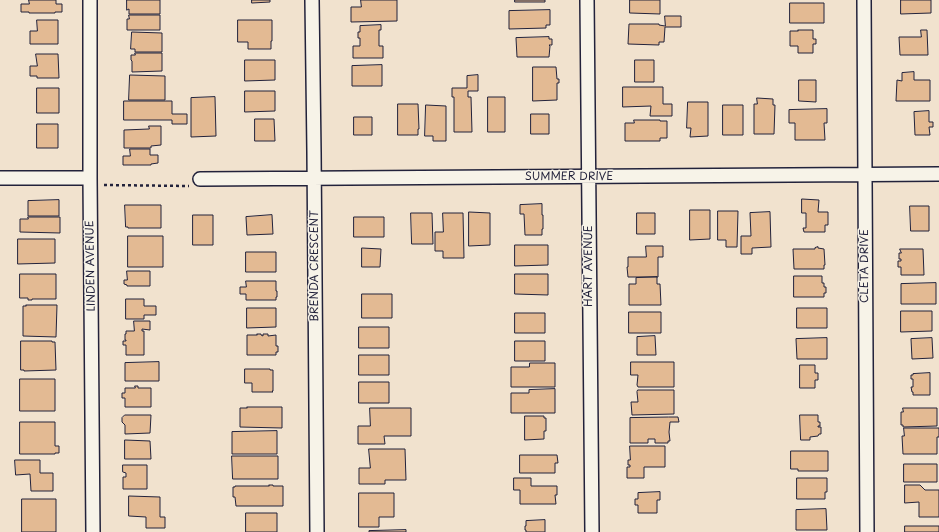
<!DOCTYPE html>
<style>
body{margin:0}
canvas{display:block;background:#f1e2ce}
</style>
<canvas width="939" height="532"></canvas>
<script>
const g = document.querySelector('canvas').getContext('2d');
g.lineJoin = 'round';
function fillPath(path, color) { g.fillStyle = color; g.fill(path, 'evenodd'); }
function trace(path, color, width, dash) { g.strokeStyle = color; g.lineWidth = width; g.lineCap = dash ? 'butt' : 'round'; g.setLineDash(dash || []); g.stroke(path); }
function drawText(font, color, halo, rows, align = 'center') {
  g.font = font + ' "Playpen Sans",sans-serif'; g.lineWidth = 3; g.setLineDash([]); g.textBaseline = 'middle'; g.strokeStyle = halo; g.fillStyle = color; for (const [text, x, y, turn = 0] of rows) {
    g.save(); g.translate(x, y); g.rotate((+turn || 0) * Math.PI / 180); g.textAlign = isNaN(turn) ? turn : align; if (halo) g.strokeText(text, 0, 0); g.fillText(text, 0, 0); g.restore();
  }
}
const building = new Path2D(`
 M29,0H56V4H62V12H55V13H29V12H21V4H29Z
 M127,0H160V14H129V9L127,10Z
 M252,0H270V2L252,3Z
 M361,0H397V21L351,22V7H361Z
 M515,0H545V2H515Z
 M630,0H660V14L630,13Z
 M901,0H931V13L901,14Z
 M790,3H824V23H790Z
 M550,10V25H546V28L509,29V11Z
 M129,15H160V30H127V19H129Z
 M665,16H681V27H665L664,42H659V45L628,44L629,24H659V25L665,26Z
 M37,20H58V44H30V31H37Z
 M238,20H272V41H271V49H248V42H238Z
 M381,25V30H379V46H383V58H353V46H360V38H358V32H360V26Z
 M798,30H813V39H816V44H813V53H798V46H790V31H798Z
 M921,30H927L928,55H900L899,37H921Z
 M132,32L162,33V52H135V49H131Z
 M549,37V39H552V45H549L550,46L549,57H517L516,38Z
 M135,53H162V71L132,72V61L131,60V55H135Z
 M36,54H58L59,78H37V76H30V66H37Z
 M245,60H275V80L245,81Z
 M635,60H654V82H635Z
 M382,65V86H352V66Z
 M533,67H556L557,79H559V83H557V100L533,101Z
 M914,72V80H930V101H896L897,80L902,81V73Z
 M130,75L165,76V100H129Z
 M478,75V91H468V97H471L472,132H454V97H452V88H467V76Z
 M799,80H816V102L799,101Z
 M623,87H663V104H672V116H650L651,106L623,107Z
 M37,88H59V113H37Z
 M245,91H275V111L245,112Z
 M215,97L216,136L191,137V98Z
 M488,97H505V132H488Z
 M757,98L773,99V105H775L774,134H754V104H757Z
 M124,101H172V114H187V124H172V120H124Z
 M688,102H708V136L690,137L691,128H687Z
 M398,104H418L419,129H418V135H398Z
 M426,105L446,106V141H433V136H425Z
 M723,105H743V135H723Z
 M827,109V123H824L825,140H795V123H789V110Z
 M929,111V122H933V127H929L930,135H915L914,112Z
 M531,114H549V134H531Z
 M354,117H372V135H354Z
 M255,119H274L275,141H255Z
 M634,120H660V121H667V138H660V141H625V123H634Z
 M37,124H58V148H37Z
 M149,126H161V145L151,146V148H124V130L149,129Z
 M130,149H150V155H158V163L151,164V165H123V156H130Z
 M802,199L819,200L818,212H828V225H825V232H804L803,228H806V213H802Z
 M59,200V216H28V201Z
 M542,204V215H543V229H542V235H525L524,214H520V205Z
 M125,205H161V228H128V227H126Z
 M910,206H929V231H911Z
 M690,210H710V239L690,240Z
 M718,211H738L737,247H726V240H718Z
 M469,212L490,213V245L469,246Z
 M770,212L771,247L752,248V254H741V236H751L750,213Z
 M411,213H432L433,244H412Z
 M443,213H463L464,258H443V251H435V232H443Z
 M637,213H655V234H637Z
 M193,215H213V245H193Z
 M272,215L273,234L247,235L246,217Z
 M28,217H60V233L20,232V219H28Z
 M354,217H384V237H354Z
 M128,236H163V267H128Z
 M18,239H55V263L18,264Z
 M515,245H548V265L515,266Z
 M646,246H663V257H658V277H628L627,267H628V257H646Z
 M818,247V248L824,249L825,265H824V269H794L793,249H815V248Z
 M362,248L381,249L380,267H362Z
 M900,249H923L924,275H901V267H898V261H901V259H899V253H901Z
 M246,252H276V272H246Z
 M127,271H150V286H127V285L124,284V280H127Z
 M20,274H56V299H32V300H28V298H20Z
 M515,274H548V295L515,294Z
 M794,276H822V283H824V287H826V293H824V297H794Z
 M657,277V284H660L661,305H629V284H636V278Z
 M246,281H276V291H277V297H276V300H246V294H240V287H246Z
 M936,283V304H901V284Z
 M362,294H392V318H362Z
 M126,299H144V306H156V315H144V319H126Z
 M26,305H57L56,337L23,336V306H26Z
 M247,308H276V327L247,328Z
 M797,308H827V328H797Z
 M901,311H932V331L901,332Z
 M629,312H661V333H629Z
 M515,313H545V333H515Z
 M134,321H150V330L142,329V331H144V355H126V345H123V341H126V340H125V334H126V331H134Z
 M359,327H389V348H359Z
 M257,334H261V335L263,336V334H268V336L276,335V346H278V352H276V355H247V335H257Z
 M655,336L656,355H637V337Z
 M827,338V359H797L796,339Z
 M932,338L933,358L912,359L911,339Z
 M21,341H52V342H55L56,370L24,371V370H21Z
 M515,341H545V361H515Z
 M359,355H389V375H359Z
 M159,362V381H125V363Z
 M631,362H674V387H638L637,385L638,375H631Z
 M530,363H555V387H511V367H529Z
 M800,365H815V373H818V380H815V388H800Z
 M245,369H270V370H273V391H272L273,392H252V383H245Z
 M930,373V395H913V392H912L911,387H913V379H911V375H913V374Z
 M20,379H55V411H20Z
 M359,382H389V403H359Z
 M135,386H138V388H151V407H125V398H122V393H125V388H135Z
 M555,389V413H511V393H529V390Z
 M638,390H674V414L632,415L631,402H638L637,392Z
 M247,407H282V428L240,427V408H247Z
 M370,408H411V436H384L385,444H358V426H370Z
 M903,408H937V426L903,427V425H901V412H903Z
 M125,415H151L150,433L125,434V425L122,422V418Z
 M800,415H818V422H820V426H818V427H821V434H819L818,436L810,437V440H801Z
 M525,416H544V418H546V431H544V439L525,440Z
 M669,417H678L679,422H670L669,432L670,441H668V443H655V439H648V443H630V418Z
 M20,422H55V446H59V453H55V454H20Z
 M904,428H939V437H937V454H903L902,436H904Z
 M277,431V454H232V432Z
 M125,440L150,441L151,459H125Z
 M630,446H665V467H644V478H627V467H630V465H628V460H630Z
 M369,449H405L406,480H385V484H359V468H370Z
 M791,451H828V471H798V469H791Z
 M520,455H557L558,463H555V473H520Z
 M232,456H278V479H233Z
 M15,460H40V473H53V491H31L30,474L16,475Z
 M904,464H937V482H904Z
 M123,465H147V489H123V477H126V473L123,472Z
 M514,478H531V486H557V495H555L556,504H520V490H514Z
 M797,478H827V492H825V499H797Z
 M269,485H273V486H283V506H236L235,497H233V487H235V486H269Z
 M905,485H920L925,490H939V517H919V502L905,503Z
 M660,492V500H657V513H638V505H635V499H638V493Z
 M359,493H394V517H379V527H359Z
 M129,496L160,497V517H165V528H146V517L129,516Z
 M22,499H56V532H22Z
 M826,509L827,530H796V510Z
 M246,513H277V532H246Z
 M545,520V532H526V530H525V526H526V521Z
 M905,526H939V532H905Z
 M406,530V532H369V531Z`);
fillPath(building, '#e3ba93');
trace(building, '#22223b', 1);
const minor = new Path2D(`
 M90,0V178L93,532
 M312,0L314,152L317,532
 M587,0L592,532
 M864,0L867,532
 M0,178H90
 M200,179L939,174`);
trace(minor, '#22223b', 16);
trace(new Path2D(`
 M104,185L189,186`), '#22223b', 2.5, [3, 3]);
trace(minor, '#f7f3e8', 13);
drawText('11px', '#22223b', '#f7f3e8', [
 ["SUMMER DRIVE",569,177],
 ["LINDEN AVENUE",91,266,-91],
 ["BRENDA CRESCENT",315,266,-90],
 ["HART AVENUE",589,266,-90],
 ["CLETA DRIVE",865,266,-90]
]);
</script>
